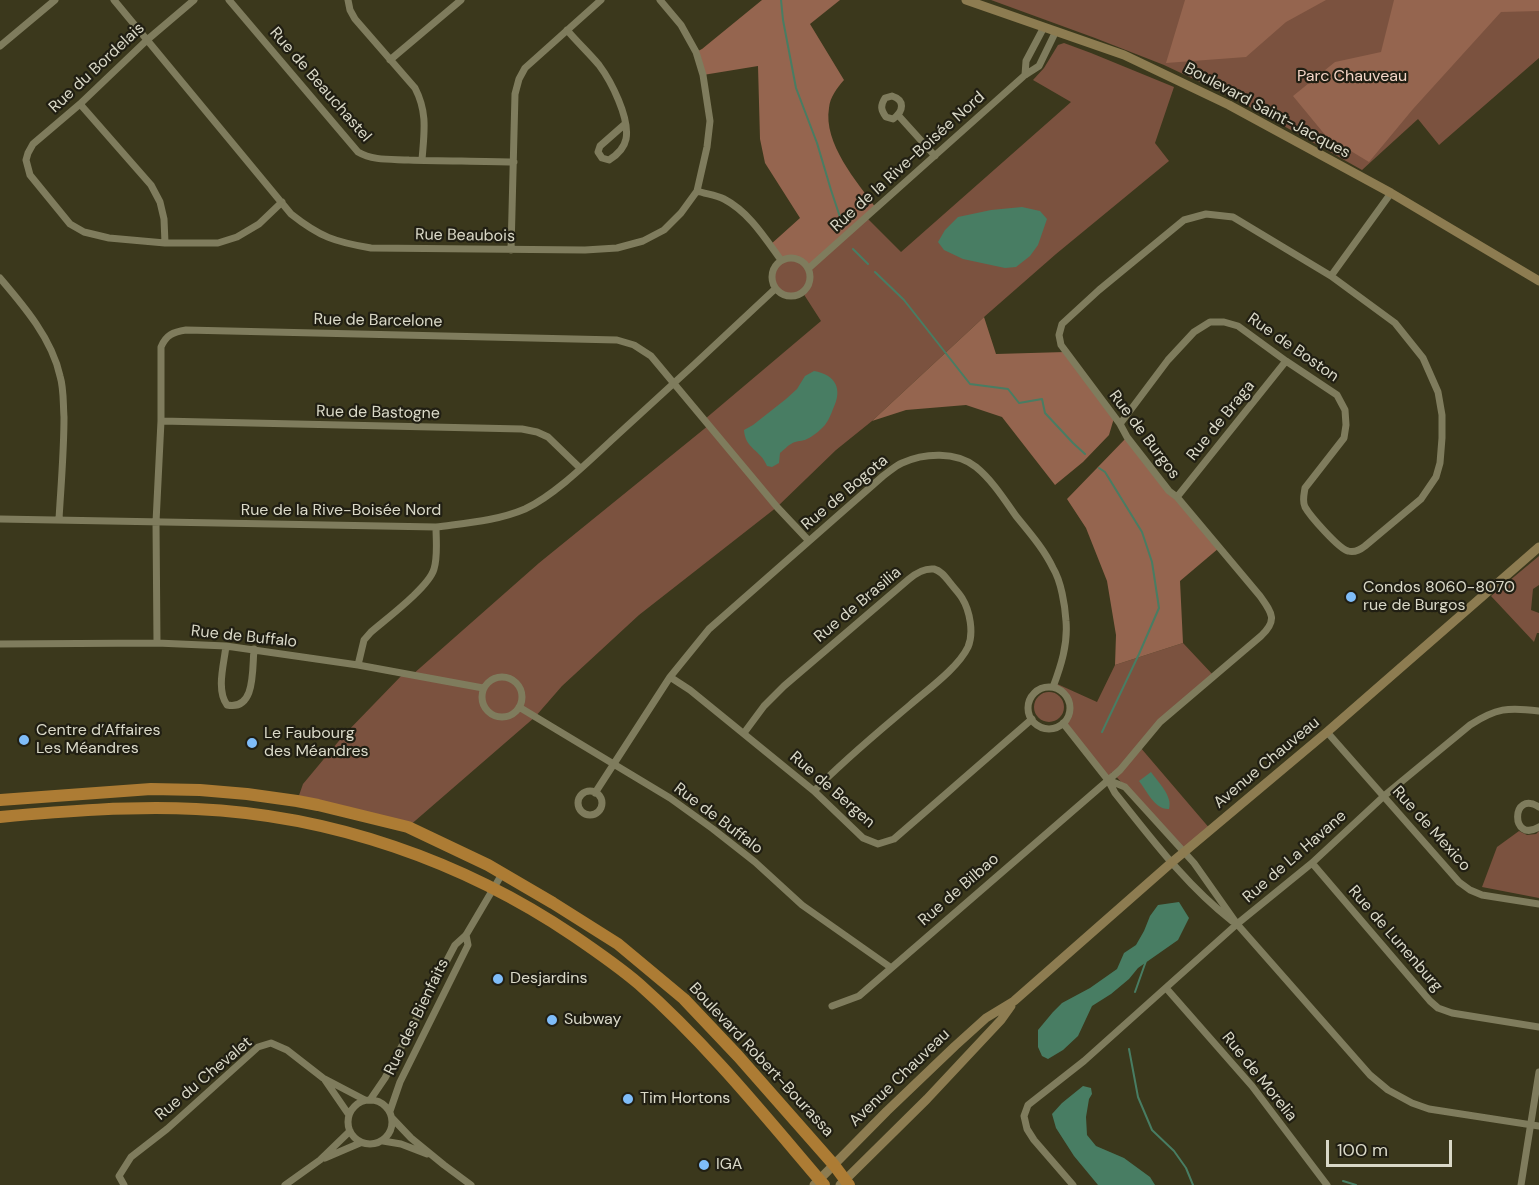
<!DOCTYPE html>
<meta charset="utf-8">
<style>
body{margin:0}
#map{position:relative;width:1539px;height:1185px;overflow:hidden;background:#3b381c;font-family:"DM Sans",sans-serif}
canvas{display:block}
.scale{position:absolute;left:1326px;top:1140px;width:126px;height:27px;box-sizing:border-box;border:3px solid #dad9c8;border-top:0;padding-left:8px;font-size:18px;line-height:21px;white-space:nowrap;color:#dad9c8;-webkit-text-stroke:4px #211f13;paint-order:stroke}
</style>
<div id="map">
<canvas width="1539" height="1185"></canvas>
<div class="scale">100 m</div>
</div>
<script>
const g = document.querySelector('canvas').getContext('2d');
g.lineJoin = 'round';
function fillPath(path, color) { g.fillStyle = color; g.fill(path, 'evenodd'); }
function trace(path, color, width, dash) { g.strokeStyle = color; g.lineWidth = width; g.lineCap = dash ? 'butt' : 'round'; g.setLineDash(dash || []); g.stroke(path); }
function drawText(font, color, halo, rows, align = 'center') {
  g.font = font + ' "DM Sans",sans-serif'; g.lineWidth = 4.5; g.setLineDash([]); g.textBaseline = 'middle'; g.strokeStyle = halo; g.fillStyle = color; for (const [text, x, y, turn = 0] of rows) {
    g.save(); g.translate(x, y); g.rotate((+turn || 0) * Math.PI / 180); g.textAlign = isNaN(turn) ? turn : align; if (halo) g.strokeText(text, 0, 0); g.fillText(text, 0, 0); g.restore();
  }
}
fillPath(new Path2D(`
 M991,0H1539V58L1439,145L1418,119L1362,170L1234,98L1164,65L1095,38Z
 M1064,43L1091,53L1174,87L1155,143L1169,161L1056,254L984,317L872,421L836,450L777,507L639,615L562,686L535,717L408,827L297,801L303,784L343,736L404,673L412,675L539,563L709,425L705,419L821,321L803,293C799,294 794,297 789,296C767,294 768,263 788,259C797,257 803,261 809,268L866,217L901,252L1071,102L1033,80L1044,68L1058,45Z
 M1539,556V585L1533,589L1531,610L1539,613V633H1537L1534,642L1491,596Z
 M1183,643L1214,676L1160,722L1140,747L1211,830L1184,852L1112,772L1109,778L1063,723C1074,709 1070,693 1053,687L1055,683L1097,702L1115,665Z
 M1034 707a15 15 0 1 1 30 0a15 15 0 1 1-30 0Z
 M1519,831L1527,835L1536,834L1539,831V898L1482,887L1497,847Z`), '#7b523f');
fillPath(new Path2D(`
 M762,0H840L810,24L844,80C837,88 830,97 829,108C823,143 857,182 876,208L809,268C799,257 795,257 781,260L770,245L800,218L765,163L760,139L758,66L703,75L696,52L702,49Z
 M1185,0H1326L1286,22L1246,57L1166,63Z
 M1394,0H1539V11L1501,12L1413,109L1369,162L1326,136L1293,96L1335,62L1381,52Z
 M984,317L996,354L1065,352L1114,418L1109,435L1083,462L1055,485L1002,417L966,405L906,410L872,421Z
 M1127,437L1219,548L1180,581L1183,643L1115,665L1116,635L1107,581L1086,528L1067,499Z`), '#95654f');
fillPath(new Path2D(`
 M1022,207L1040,211L1047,219L1038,245L1030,256L1016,267L1005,268L963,259L944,250L938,242L945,230L958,217L991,210Z
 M814,371C836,375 843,389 833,409C830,417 827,424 821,429C817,433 810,438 805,440C801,441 795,441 791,444C787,446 784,450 780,453L779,463L772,467L767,466C761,450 745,449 744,430L753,425L786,399L797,389L805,376Z
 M1151,772C1158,782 1173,796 1169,809C1155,810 1147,791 1139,781Z
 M1179,902L1189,918L1178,940L1138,968L1129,979L1111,994L1092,1006L1078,1036L1063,1050L1048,1059L1042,1056L1038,1047V1030L1053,1012L1062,1003L1090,988L1117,969L1124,953L1136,945L1144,931L1150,916L1158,905Z
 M1083,1086L1091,1088L1092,1094L1089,1099L1086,1117L1087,1135L1096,1146L1124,1158L1150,1177L1155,1185H1098L1074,1156L1056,1128L1052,1114L1062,1103Z`), '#487d63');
trace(new Path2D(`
 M781,0L783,20L796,88L817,143L831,190L840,217
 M853,249L868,264
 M875,272L904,300L970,384L1008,389L1019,403L1042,399L1045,413L1073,443L1085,454
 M1099,468L1105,472L1142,532L1152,562L1159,608L1139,654L1102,732
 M1135,992L1146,961
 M1129,1049L1138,1097L1152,1130L1174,1151L1186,1168L1193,1185
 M1343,1181L1356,1185`), '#487d63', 2);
trace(new Path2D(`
 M114,0L291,214C320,237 335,242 371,248L585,250L617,248L643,241L664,230L681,213L697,191L707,147L710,121L703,75L696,52L681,25L660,0
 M194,0L147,40L80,104L33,144L28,153L26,160L30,175L70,224L84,232L109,238L165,243H218L237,237L259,224L282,202
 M229,0L358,152C373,161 392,159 409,160C444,161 479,161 514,162
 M348,0L350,10L355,19L415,88C428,113 424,133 422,160
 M567,30C577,42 589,53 599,65C611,81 630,118 626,139C624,149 617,155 609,160L602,158L598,152L600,146L625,124
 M0,46L55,0
 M390,60L461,0
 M1025,75L1026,61L1044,27
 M892,96C905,100 904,111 893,119L886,117C881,110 880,106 885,98Z
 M80,104L151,185L160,202L164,219L165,243
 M898,115L935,156
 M697,191C706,194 716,195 724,199C749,212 765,238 781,260
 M511,250L515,94L519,79L525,68L601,0
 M772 277a19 19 0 1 1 38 0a19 19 0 1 1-38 0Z
 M809,268L1025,75L1039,66L1056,31
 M1331,276L1391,193
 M0,278C24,306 52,339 60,376C64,389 63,404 64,417C64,451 61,485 59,519
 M161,421L522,429L537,432L548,437L580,468
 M1177,497L1286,361
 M0,519L436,527C465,523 497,521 525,509C555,495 589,461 614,438C668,389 722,339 775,289
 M157,643L156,522L161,421V347C166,335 173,332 186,330L617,340L634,345L651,356L777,507L809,541
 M0,644L157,643L226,646L358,665L483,688
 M226,646C224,664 216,690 227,705C256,711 252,669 254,649
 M358,665L364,640L371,632C386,619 429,587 434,569C438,556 436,540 436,527
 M482 697a20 20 0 1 1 40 0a20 20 0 1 1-40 0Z
 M670,677L690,690L814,791L863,838L878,844L894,839L1032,719
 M1028 708a21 21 0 1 1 42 0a21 21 0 1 1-42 0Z
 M519,707L670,798L713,829L755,862L802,905L890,967
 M1063,723L1108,780L1115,793C1151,838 1186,885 1232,921
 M1327,732L1459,882L1470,890L1482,895L1539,904
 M744,733L764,706L784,686L909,579C916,573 924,568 934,569C942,571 946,578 951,584C954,588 959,593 962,598C970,611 974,633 968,647C958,668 927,690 910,705C877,733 844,760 814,791
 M1108,780L1125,787L1194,863L1237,924L1370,1075L1388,1090L1412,1103L1429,1109L1539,1126
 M578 803a12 12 0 1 1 24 0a12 12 0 1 1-24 0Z
 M595,793L670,677L709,629L883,476C889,472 895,466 902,463C924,453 956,451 976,467C992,480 1004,499 1016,516C1029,532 1044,549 1053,568C1061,581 1065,605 1066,621C1068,644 1061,666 1053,687
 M1539,807C1511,789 1510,844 1539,827
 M1312,863L1430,1001L1438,1008L1452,1013L1539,1027
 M1166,988L1252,1086L1327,1185
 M832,1006L859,996L1120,770L1160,722L1261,636C1278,620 1272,613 1260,596L1177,497L1169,491L1127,437L1120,424L1061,345L1059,335L1062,324L1099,290L1184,220L1206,214L1233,217L1331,276L1395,323L1423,358L1438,392L1442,415V438L1440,463L1436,477L1421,499L1365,546C1360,550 1355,553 1348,551C1339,549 1310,516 1305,507C1302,501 1304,495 1305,488L1344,438L1346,425L1345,410L1337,395L1286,361L1238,326L1224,322H1210L1194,332L1168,360L1120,424
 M325,1080L349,1115
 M348 1122a22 22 0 1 1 44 0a22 22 0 1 1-44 0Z
 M370,1100L385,1078L455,945L466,935L502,874
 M390,1111L400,1082L468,945L466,935
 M392,1118L411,1138L444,1165L471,1185
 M383,1141L401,1144L427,1154
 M325,1158L360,1143
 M124,1185L119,1176L131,1157L167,1129L258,1047L271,1043L287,1050L323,1078L365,1100
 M285,1185L320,1160L350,1131
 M1073,1185L1034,1140L1027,1129L1024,1116L1028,1105L1084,1061L1237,924L1312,863L1384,796L1470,725C1496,708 1508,707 1539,711
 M1521,1185L1539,1072`), '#7f7c5d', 7);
trace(new Path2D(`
 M966,0L1124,55L1229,105L1391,193L1539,281
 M814,1185L887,1111L955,1046L986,1018L1014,1001L1171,863L1327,732L1539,547
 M840,1185L927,1099L1001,1020L1011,1006`), '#8d7c51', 9);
trace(new Path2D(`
 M0,800L151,789L200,790L247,794L297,801L318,805L408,827L488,865L553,903L618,944L684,999L738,1056L834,1165L849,1185
 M0,817C65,811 131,806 196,809C331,815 463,861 574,936C596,951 618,966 639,984C708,1045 765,1116 824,1185`), '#ad7c34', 12);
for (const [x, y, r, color] of [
 [1351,597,6,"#7fbdf9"],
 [24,740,6,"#7fbdf9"],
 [252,743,6,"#7fbdf9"],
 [498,979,6,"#7fbdf9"],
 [552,1020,6,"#7fbdf9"],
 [628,1099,6,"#7fbdf9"],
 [704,1165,6,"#7fbdf9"]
]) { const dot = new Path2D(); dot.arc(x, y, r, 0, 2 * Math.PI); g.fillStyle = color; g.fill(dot); trace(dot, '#211f13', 2); }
drawText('16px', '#dad9c8', '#211f13', [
 ["Rue du Bordelais",97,68,-43],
 ["Rue de Beauchastel",320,85,49],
 ["Boulevard Saint-Jacques",1267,111,28],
 ["Rue de la Rive-Boisée Nord",908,162,-42],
 ["Rue Beaubois",465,236,1],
 ["Rue de Barcelone",378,321,1],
 ["Rue de Boston",1293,348,35],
 ["Rue de Bastogne",378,413,1],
 ["Rue de Braga",1221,421,-51],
 ["Rue de Burgos",1144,435,53],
 ["Rue de Bogota",845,493,-40],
 ["Rue de la Rive-Boisée Nord",341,511],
 ["Rue de Brasilia",858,605,-40],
 ["Rue de Buffalo",244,637,6],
 ["Avenue Chauveau",1267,763,-40],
 ["Rue de Bergen",832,790,41],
 ["Rue de Buffalo",718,819,37],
 ["Rue de Mexico",1431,829,48],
 ["Rue de La Havane",1295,857,-41],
 ["Rue de Bilbao",959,890,-41],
 ["Rue de Lunenburg",1395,939,49],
 ["Rue des Bienfaits",417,1017,-64],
 ["Boulevard Robert-Bourassa",761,1060,47],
 ["Rue de Morelia",1259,1077,51],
 ["Avenue Chauveau",900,1078,-44],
 ["Rue du Chevalet",204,1079,-40]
]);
drawText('16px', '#f4d5c7', '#211f13', [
 ["Parc Chauveau",1352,77]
]);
drawText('16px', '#dad9c8', '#211f13', [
 ["Condos 8060-8070",1363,588],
 ["rue de Burgos",1363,606],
 ["Centre d’Affaires",36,731],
 ["Les Méandres",36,749],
 ["Le Faubourg",264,734],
 ["des Méandres",264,752],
 ["Desjardins",510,979],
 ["Subway",564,1020],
 ["Tim Hortons",640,1099],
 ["IGA",716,1165]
], 'left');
</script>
